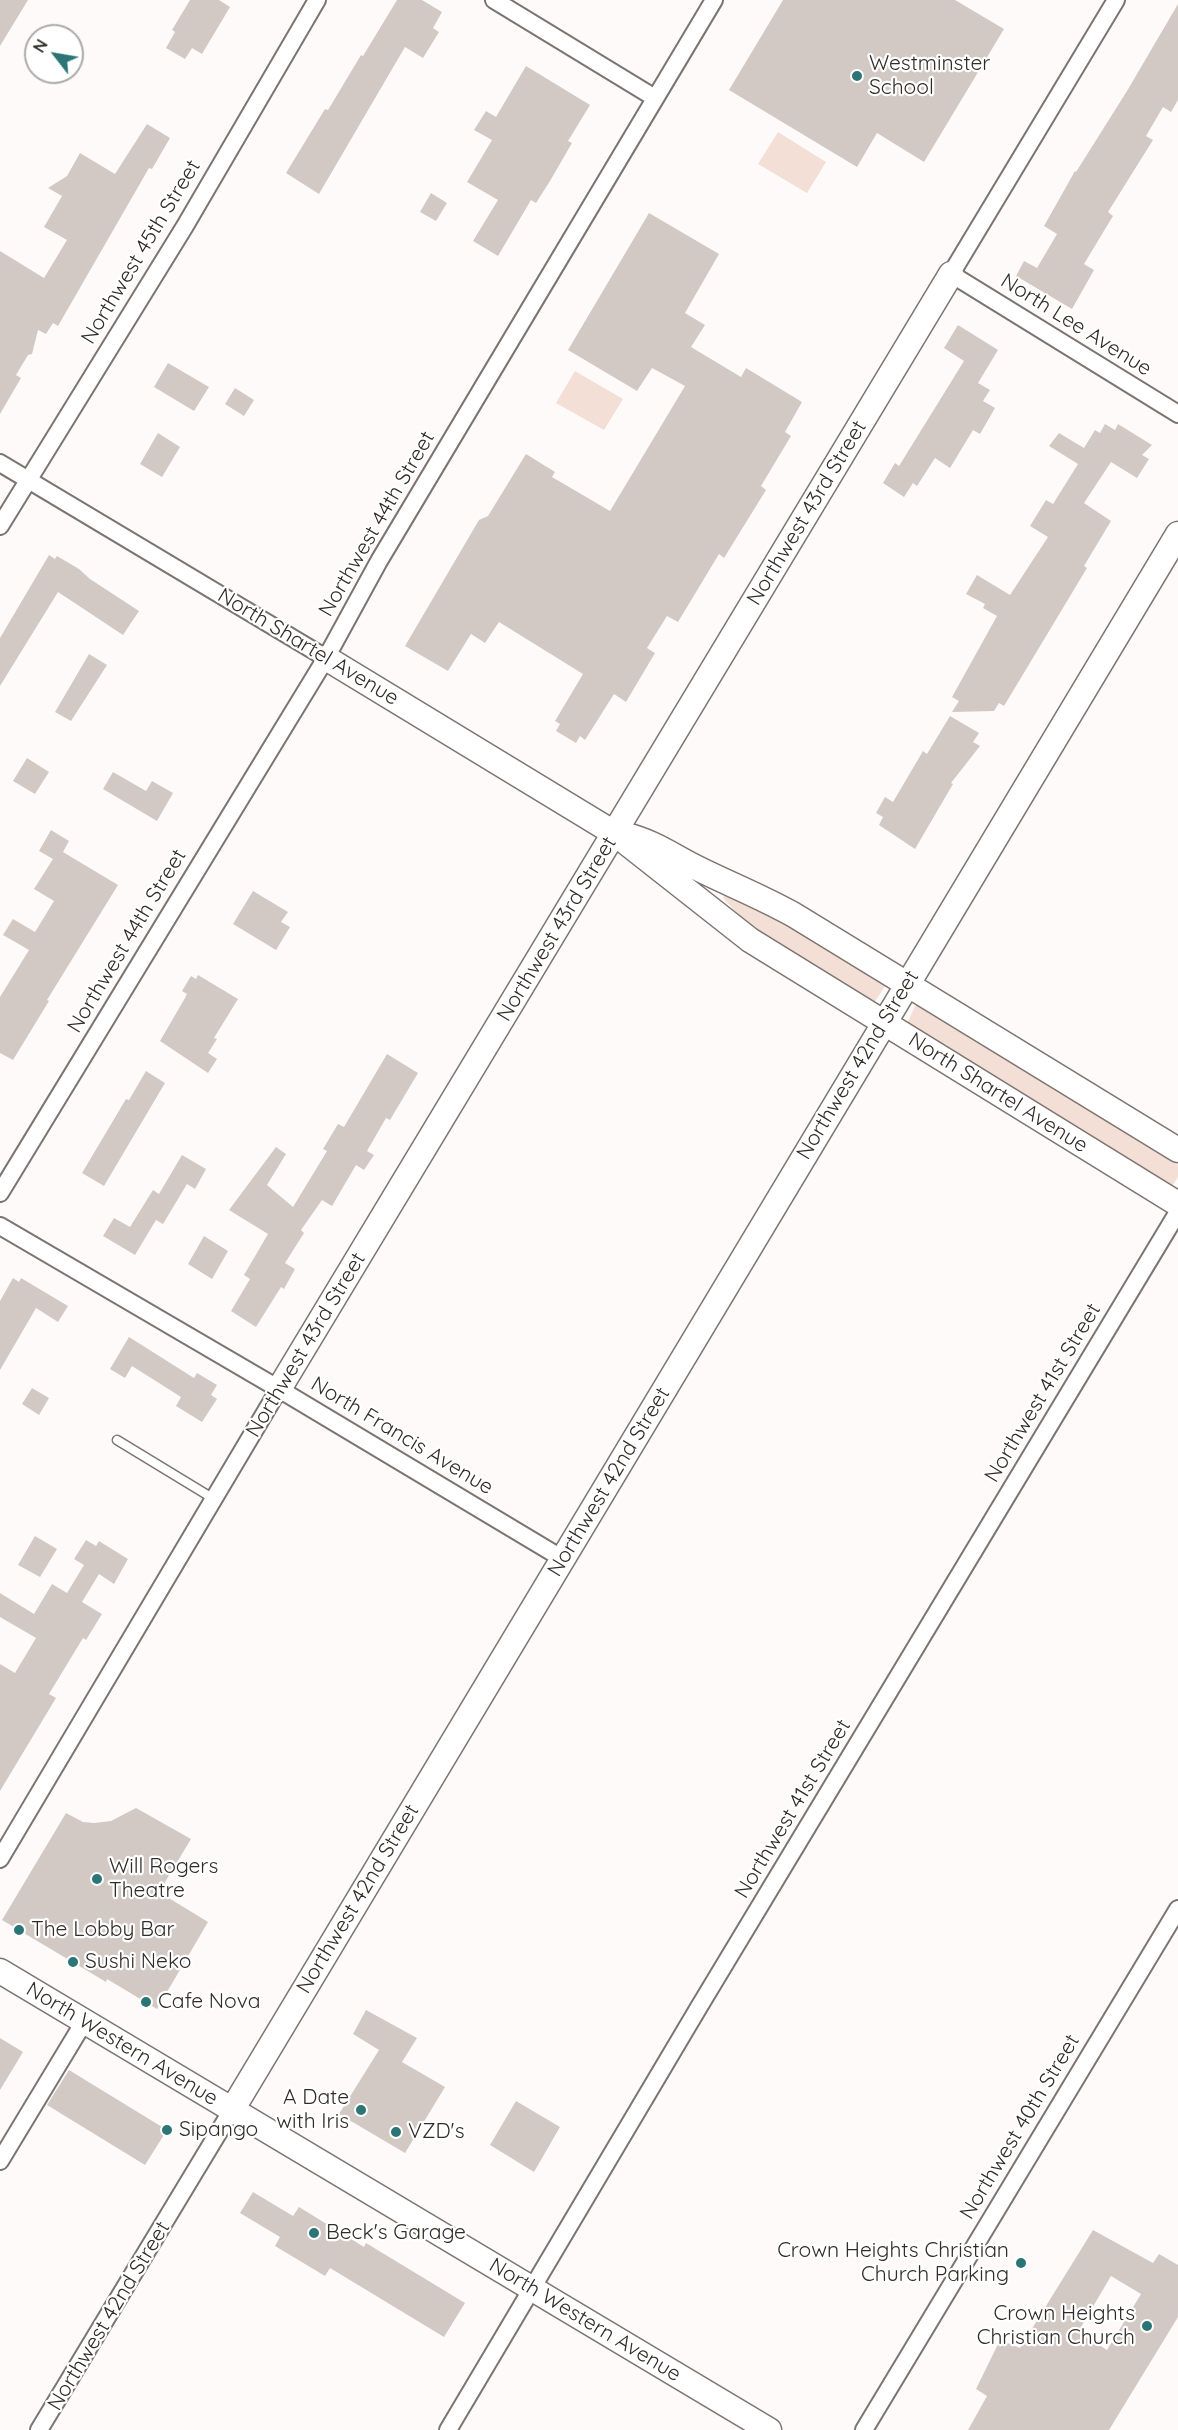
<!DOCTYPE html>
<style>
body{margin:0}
#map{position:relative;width:1178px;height:2430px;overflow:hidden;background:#fefaf9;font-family:Quicksand,sans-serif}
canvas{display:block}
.north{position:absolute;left:24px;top:24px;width:60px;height:60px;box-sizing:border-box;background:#fff;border:2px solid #acabaa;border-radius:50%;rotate:301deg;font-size:16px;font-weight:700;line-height:24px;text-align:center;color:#302c2a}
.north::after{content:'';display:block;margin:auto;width:21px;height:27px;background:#2b7577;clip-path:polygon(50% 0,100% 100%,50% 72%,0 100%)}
</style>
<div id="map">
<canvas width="1178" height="2430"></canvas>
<div class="north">N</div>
</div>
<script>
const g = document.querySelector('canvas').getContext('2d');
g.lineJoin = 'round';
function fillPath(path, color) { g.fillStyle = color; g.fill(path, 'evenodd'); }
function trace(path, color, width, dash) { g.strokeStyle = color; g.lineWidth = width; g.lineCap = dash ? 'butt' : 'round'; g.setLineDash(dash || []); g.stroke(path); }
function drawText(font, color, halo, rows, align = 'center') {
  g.font = font + ' Quicksand,sans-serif'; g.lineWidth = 4.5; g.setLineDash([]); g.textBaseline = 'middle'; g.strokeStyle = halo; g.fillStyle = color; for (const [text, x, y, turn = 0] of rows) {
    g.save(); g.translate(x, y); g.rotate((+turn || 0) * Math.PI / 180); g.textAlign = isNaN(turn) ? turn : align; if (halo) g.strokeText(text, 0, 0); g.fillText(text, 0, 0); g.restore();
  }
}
fillPath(new Path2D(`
 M778,132L826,162L807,193L758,164Z
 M575,371L623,399L604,430L556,403Z
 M725,896L762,909L886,985L875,1001L872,1002L751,928L724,899L723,897Z
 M918,1005L1178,1165V1177L1171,1188L907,1024L915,1006Z`), '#f3dfd5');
fillPath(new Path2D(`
 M0,0H28L0,46Z
 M190,0H219L230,7L202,54L192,48L185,59L166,48L175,32L172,30Z
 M397,0H422L442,12L433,28L439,32L423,58L405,47L319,194L286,173L325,109L328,110L361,55L363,56Z
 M783,0H955L1004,29L924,162L877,133L857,167L729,90Z
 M1178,4V100L1171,112L1163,107L1146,136L1153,140L1108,212L1113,216L1084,264L1094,270L1072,309L1016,276L1024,261L1037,268L1057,234L1044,226L1075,171L1076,172L1127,91Z
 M526,66L590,105L568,141L572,143L550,181L536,203L531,200L498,256L473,241L498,200L467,182L492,140L474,130L486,111L496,117Z
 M147,124L170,138L152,169L149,168L58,326L53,323L46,334L38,330L32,354L28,355L16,375L21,378L0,414V251L44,278L67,240L44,227L62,196L48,188L67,176L80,153L115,174Z
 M431,193L447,203L436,221L420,212Z
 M649,213L719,254L685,313L705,325L691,347L741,377L746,368L802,402L785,432L791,436L761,486L766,490L724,558L719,554L678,622L667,616L647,648L655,653L626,702L614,694L585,740L580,736L576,743L556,731L560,724L555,721L583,674L499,622L485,643L471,634L448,671L405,646L479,520L488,516L526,454L555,472L552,477L610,511L685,386L652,368L637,391L568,350Z
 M958,325L998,350L978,383L990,390L983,401L995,408L980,434L973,430L950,468L935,458L917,486L913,483L904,497L883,483L895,463L899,466L964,361L944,348Z
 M168,363L209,387L194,411L154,387Z
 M235,388L254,400L244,416L225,404Z
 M1105,424L1115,430L1118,424L1152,445L1142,455L1149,459L1137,478L1111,462L1084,503L1111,521L1084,566L1087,568L1004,706L999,703L994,711L952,712L959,701L952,697L997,616L983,608L985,604L966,594L977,575L1010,595L1048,537L1030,526L1046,500L1053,504L1078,464L1049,446L1059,433L1084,448L1095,430L1100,433Z
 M158,433L180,447L162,477L140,464Z
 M49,555L55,559L57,556L79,569L90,579L139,611L123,635L58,592L0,686V638Z
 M89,654L107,665L71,721L55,712Z
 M950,716L979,733L973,742L980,746L951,783L953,784L915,849L879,825L883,817L876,813L885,797L893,802L923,751L927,754Z
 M27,758L49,772L35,794L13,781Z
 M113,772L146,791L152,781L173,793L157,821L103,789Z
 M51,830L69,841L63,852L118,885L47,1000L49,1001L13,1060L0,1053V997L29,950L3,935L13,919L35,932L54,901L34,889L53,859L39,851Z
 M253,891L288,912L281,922L290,927L276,950L233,924Z
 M198,975L238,999L214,1038L217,1039L208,1053L217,1059L208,1073L160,1041L185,998L187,994L182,991L191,976L196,979Z
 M387,1054L418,1073L390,1120L386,1118L367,1151L374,1155L364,1170L356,1165L332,1206L322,1200L301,1230L304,1233L285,1263L295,1269L284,1289L281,1287L256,1327L231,1311L250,1279L244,1275L268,1234L229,1210L276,1147L286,1154L267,1185L293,1207L327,1151L323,1149L338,1124L344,1127Z
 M146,1071L165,1083L104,1186L82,1173L126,1099L129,1100Z
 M182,1155L206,1169L195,1189L187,1184L163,1224L156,1220L135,1255L103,1236L114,1218L130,1227L153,1190L159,1194Z
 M204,1236L228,1251L212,1279L188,1264Z
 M13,1278L19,1282L21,1278L68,1306L58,1322L36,1308L0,1370V1301Z
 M129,1337L194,1378L197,1373L217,1385L211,1395L217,1399L202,1422L176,1406L181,1397L132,1366L125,1378L110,1369Z
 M32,1388L49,1398L39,1415L22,1404Z
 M35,1536L57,1549L40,1577L18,1565Z
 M86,1540L96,1546L99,1541L128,1559L114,1584L99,1574L82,1602L102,1614L86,1640L83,1638L49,1694L56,1698L0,1791V1664L15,1673L36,1638L0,1617V1593L34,1614L52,1584L67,1593L84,1565L74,1559Z
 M136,1808L191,1839L159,1892L208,1922L157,2009L107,1979L106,1982L2,1920L66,1813L83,1822L94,1823L111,1821Z
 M366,2010L417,2038L402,2062L445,2087L405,2153L339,2114L379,2050L353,2034Z
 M0,2038L23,2052L0,2090Z
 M69,2070L167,2130L145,2165L47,2105Z
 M516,2101L560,2127L534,2172L490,2145Z
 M253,2192L293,2216L299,2207L364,2247L366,2243L465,2303L444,2337L330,2268L325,2276L275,2246L280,2237L240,2213Z
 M1093,2230L1153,2263L1159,2254L1178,2265V2317L1109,2430H968L987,2396L976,2389L1000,2340L1020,2348ZM1111,2276L1141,2294L1107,2350L1078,2332Z`), '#d2c9c4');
const lane = new Path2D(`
 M117,1440L214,1499`);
const street = new Path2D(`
 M494,0L655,98
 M1116,0L951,274L1178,414
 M0,463L326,658
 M0,526L185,226L317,0
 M0,1193L326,658L379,561L714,0
 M0,1226L279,1389L563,1559
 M0,1859L279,1389
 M0,2161L84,2022
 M39,2430L232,2110
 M448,2430L699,2007L1178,1212
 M864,2430L1178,1909`);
const secondary = new Path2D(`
 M326,658L614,833L750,940L1178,1204
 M625,835C652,841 673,856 697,868C729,884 762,897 794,915L1178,1150
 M279,1389L951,274
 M0,1971L769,2430
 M232,2110L1178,534`);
trace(lane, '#7c7470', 11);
trace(street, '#7c7470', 20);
trace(secondary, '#7c7470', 27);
trace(lane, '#fff', 8);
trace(street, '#fff', 16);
trace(secondary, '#fff', 24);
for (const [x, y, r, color] of [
 [857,76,6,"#2b7577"],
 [97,1879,6,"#2b7577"],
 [19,1930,6,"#2b7577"],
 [73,1962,6,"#2b7577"],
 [146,2002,6,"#2b7577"],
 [361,2110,6,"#2b7577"],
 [167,2130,6,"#2b7577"],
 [396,2132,6,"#2b7577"],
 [314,2233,6,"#2b7577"],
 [1021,2263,6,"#2b7577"],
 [1147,2326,6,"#2b7577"]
]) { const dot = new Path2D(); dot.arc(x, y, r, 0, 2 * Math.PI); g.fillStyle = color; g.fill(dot); trace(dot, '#fff', 2); }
drawText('21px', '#302c2a', '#fff', [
 ["Westminster",869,64],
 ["School",869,88],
 ["Will Rogers",109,1867],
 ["Theatre",109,1891],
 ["The Lobby Bar",31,1930],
 ["Sushi Neko",85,1962],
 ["Cafe Nova",158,2002],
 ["A Date",349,2098,"right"],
 ["with Iris",349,2122,"right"],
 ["Sipango",179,2130],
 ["VZD's",408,2132],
 ["Beck's Garage",326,2233],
 ["Crown Heights Christian",1009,2251,"right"],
 ["Church Parking",1009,2275,"right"],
 ["Crown Heights",1135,2314,"right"],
 ["Christian Church",1135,2338,"right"]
], 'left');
drawText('21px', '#302c2a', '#fff', [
 ["Northwest 45th Street",141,252,-59],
 ["North Lee Avenue",1076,325,32],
 ["Northwest 43rd Street",807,513,-59],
 ["Northwest 44th Street",377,524,-60],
 ["North Shartel Avenue",308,647,31],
 ["Northwest 43rd Street",557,929,-59],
 ["Northwest 44th Street",127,941,-59],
 ["Northwest 42nd Street",858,1065,-59],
 ["North Shartel Avenue",998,1093,32],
 ["Northwest 43rd Street",306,1345,-59],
 ["Northwest 41st Street",1043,1393,-59],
 ["North Francis Avenue",402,1436,31],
 ["Northwest 42nd Street",609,1482,-59],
 ["Northwest 41st Street",793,1809,-59],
 ["Northwest 42nd Street",358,1899,-59],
 ["North Western Avenue",122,2044,31],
 ["Northwest 40th Street",1020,2127,-59],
 ["Northwest 42nd Street",109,2316,-59],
 ["North Western Avenue",585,2320,31]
]);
</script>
